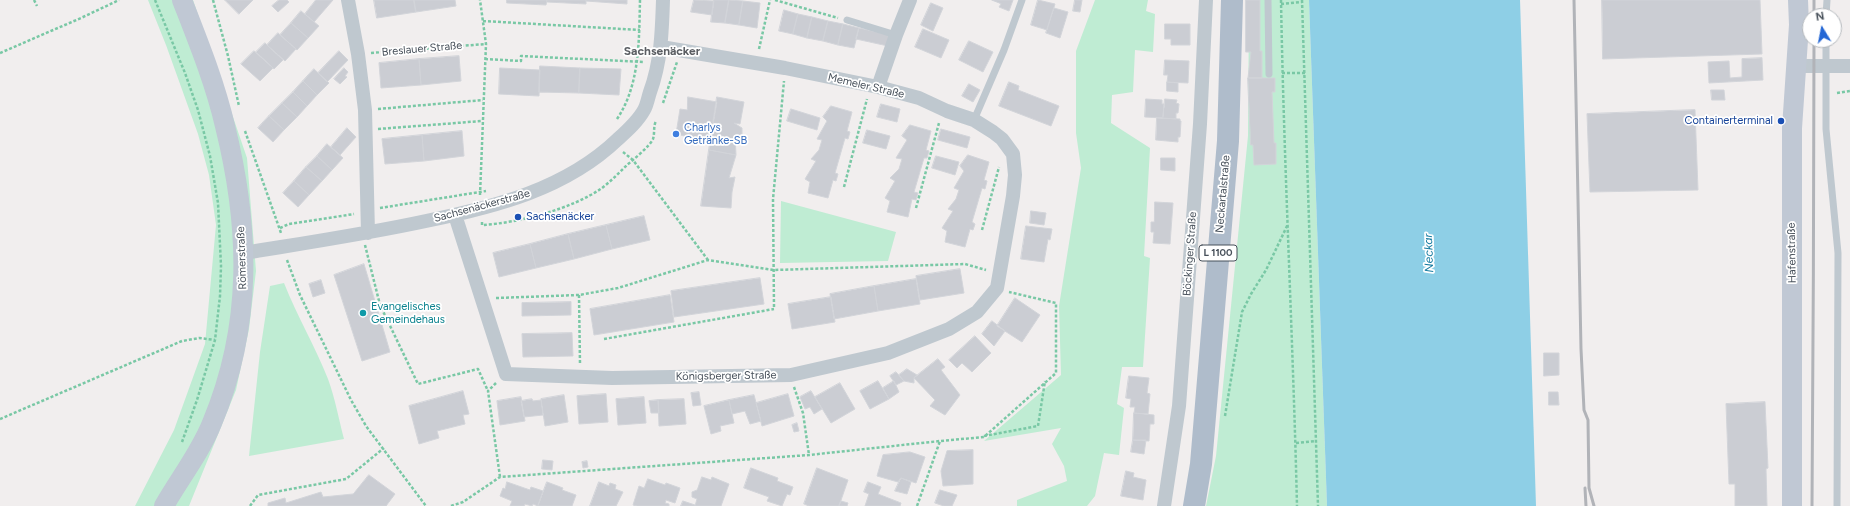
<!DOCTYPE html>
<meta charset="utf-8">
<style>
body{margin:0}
#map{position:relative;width:1850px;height:506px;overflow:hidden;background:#f1eeee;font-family:Figtree,sans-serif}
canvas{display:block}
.north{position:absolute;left:1802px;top:8px;width:40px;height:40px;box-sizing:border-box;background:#fff;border:1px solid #b5b9bd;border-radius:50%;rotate:350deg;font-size:11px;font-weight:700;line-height:16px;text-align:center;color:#47505a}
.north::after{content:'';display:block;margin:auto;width:14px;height:18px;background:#2467d5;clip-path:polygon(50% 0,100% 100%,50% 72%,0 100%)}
</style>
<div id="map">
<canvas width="1850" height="506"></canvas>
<div class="north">N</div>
</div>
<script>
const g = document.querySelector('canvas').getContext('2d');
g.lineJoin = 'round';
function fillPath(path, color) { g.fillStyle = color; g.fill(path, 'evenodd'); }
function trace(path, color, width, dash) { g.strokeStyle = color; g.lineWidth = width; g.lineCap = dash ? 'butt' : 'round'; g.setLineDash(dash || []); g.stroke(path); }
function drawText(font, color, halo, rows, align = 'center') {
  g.font = font + ' Figtree,sans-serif'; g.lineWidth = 3.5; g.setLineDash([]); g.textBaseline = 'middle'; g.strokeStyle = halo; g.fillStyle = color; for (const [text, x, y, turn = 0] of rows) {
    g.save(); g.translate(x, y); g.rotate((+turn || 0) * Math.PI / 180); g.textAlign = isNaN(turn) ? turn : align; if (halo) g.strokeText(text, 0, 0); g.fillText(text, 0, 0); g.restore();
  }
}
fillPath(new Path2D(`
 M148,0H193L247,158L256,271L249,329L236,390L189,506H135L174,430L205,344L216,225L209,175L198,134L166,45Z
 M1095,0H1148L1146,11L1155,14L1153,52L1135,50L1133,92L1112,95L1111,123L1150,148L1144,256L1150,258L1143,367H1122L1117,404L1124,408L1119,455L1104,453L1095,496L1087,506H1017V500L1067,481L1064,466L1052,444L1061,428L984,441L1061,375L1059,306L1081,168L1076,133V51Z
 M1249,0H1309L1327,506H1206L1216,456L1248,136Z
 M781,201L896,232L888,261L780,263Z
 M284,283C297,316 315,346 328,379C335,398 339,420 344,439L249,456L260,352L270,286Z`), '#bfecd3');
fillPath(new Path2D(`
 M1309,0H1520L1536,506H1327Z`), '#8ecfe6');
const building = new Path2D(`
 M225,0H253L239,14Z
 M279,0H287L289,2L278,12L272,6Z
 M316,0H333L314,22L305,14Z
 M374,0H414L416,12L377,18Z
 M414,0H455L456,6L416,12Z
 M507,0H547L546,5L507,3Z
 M547,0H586V4L547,2Z
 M586,0H627V4L586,1Z
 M694,0L714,1L712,15L691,12Z
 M714,0H729L725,23L711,22Z
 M729,0L743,1L739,25L725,23Z
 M992,0H1013L1009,11L999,7L1001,4Z
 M1038,0L1055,4L1047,30L1031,25Z
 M1075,0H1082L1080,12L1073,11Z
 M1246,0H1260V51H1262V78H1248L1251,52H1246Z
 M1602,0H1760L1762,54L1603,59Z
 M743,1L760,3L757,28L739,25Z
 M931,3L943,8L933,31L921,25Z
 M1054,8L1068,12L1060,38L1046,33Z
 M784,10L798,14L793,34L779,31Z
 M301,11L319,26L308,38L291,23Z
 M798,14L812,17L807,38L793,34Z
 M812,17L828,21L823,41L807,38Z
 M828,21L843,24L838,45L823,41Z
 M291,23L308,38L297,50L280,35Z
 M843,24L859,28L854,48L838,45Z
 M1165,24H1190V45H1171V39H1165Z
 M859,28L890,35L888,46L856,39Z
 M923,29L949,40L941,58L915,47Z
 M278,33L296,49L285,61L267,45Z
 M969,41L993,52L983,72L959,60Z
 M265,43L283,60L274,69L256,52Z
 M254,51L273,68L260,81L241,64Z
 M339,51L348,60L327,82L318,73Z
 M459,56L461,81L421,85L419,59Z
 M1762,58L1763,80L1709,83L1708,62L1729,61L1730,78L1742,77V59Z
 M419,59L421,85L381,88L379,63Z
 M1165,60L1189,61L1188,83L1167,82L1168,75H1164Z
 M540,66L580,68L579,93L539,92Z
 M344,68L348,72L345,76L347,77L340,84L334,79Z
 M500,68L540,70L539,96L499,94Z
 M580,68L621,69L619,95L579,93Z
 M314,69L329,83L317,95L303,81Z
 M1248,78H1275V92H1272L1274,143H1276V164L1254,165L1253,145H1251Z
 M303,81L317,95L307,106L293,92Z
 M1009,82L1019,86L1018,90L1059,106L1051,126L999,106Z
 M1167,82L1178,83V92L1167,91Z
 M969,84L980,90L973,102L962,96Z
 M1711,90H1724L1725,100H1712Z
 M293,92L307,106L297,117L282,103Z
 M688,97L717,102L710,142L676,134L680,109L687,110Z
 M717,97L744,102L740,124L734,123L742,128V137L735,136L736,155L709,150Z
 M1146,99L1162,100V104H1164L1163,118L1145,117Z
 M1165,99L1177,100L1176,103L1179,104L1178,113H1176V119L1163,118Z
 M282,103L297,117L284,130L269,116Z
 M881,104L900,109L897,122L877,117Z
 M831,106L852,112L847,131L850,132L848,139L845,138L835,173L838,174L836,181L833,180L828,198L808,193L810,182L805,179L816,161L811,159L819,150L822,140L817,139L827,121L823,117Z
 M791,109L820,118L817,130L787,121Z
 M1695,110L1698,190L1590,192L1587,114Z
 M269,116L284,130L273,142L258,128Z
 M1157,118L1180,119V121H1181L1180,137H1178V142L1156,140Z
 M910,125L931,131L926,150L929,151L927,158H924L914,192L918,193L916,200L912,199L908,217L887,212L890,201L885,198L895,181L890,178L899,169L902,159L896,158L907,140L902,136Z
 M347,128L356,137L340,155L331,147Z
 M941,129L970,137L967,148L938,140Z
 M867,130L890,136L886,149L863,143Z
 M462,131L464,156L424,161L422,135Z
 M422,135L424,161L385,164L382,139Z
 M327,144L343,158L332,170L317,156Z
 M709,150L736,155L729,178L735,177L732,192L731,208L701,206Z
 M968,155L989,162L984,180L987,181L985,189L982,188L972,222L975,224L973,230L970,229L965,247L945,242L947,231L942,228L953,211L948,209L956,199L959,190L954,188L964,171L960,166Z
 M317,156L332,170L322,181L306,167Z
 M936,156L959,162L955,175L932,168Z
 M1161,158H1175V171L1161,170Z
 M306,167L322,181L309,195L294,181Z
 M294,181L309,195L298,207L283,193Z
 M1155,202L1173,203L1170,244L1153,243L1154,232H1151V222H1154Z
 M1031,211L1046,213L1044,225L1030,223Z
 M644,216L650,240L612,249L606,225Z
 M606,225L612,249L574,259L568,234Z
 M1026,226L1052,229L1050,240L1048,239L1044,262L1021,259Z
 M568,234L574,259L536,268L530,244Z
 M530,244L536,268L499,277L493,253Z
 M364,264L390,352L362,361L334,275Z
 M960,269L964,293L920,300L916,276Z
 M760,278L764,304L674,317L671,291Z
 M916,279L920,304L878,311L874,286Z
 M321,280L325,293L313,297L309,284Z
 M874,286L878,311L834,319L830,294Z
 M670,295L674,322L594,335L590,309Z
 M831,297L835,322L792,329L788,304Z
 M1015,298L1040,315L1022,342L997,326Z
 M571,302V315L522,316V303Z
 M992,321L1005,331L994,346L982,334Z
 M572,333L573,356L523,357L522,334Z
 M975,336L991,353L972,372L962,363L957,368L949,360Z
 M1544,353H1559V375L1544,376Z
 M938,359L945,367L941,370L960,395L945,415L930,406L935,400L914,378Z
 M907,369L917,375L914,378V383L904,381L899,375Z
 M896,372L904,381L896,385L890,376Z
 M1129,376L1149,378L1147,393L1150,394L1148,414L1134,413L1135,407H1130L1131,399L1126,398Z
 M878,381L889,399L870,409L860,391Z
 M894,381L899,392L889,399L883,388Z
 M840,383L855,409L831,423L815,397Z
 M463,391L469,414L463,415L465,424L437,431L439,438L419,444L409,406Z
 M811,391L822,409L814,414L810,407L805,409L800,397Z
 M699,392L701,405L693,406L691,393Z
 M1549,392H1558L1559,405H1549Z
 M606,394L608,422L579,424L577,396Z
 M788,394L794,416L762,426L756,403Z
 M564,395L568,422L545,426L541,399Z
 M754,395L761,421L750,424L745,411L732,414L729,400Z
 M521,397L525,421L500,425L497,401Z
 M644,397L646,423L618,425L616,399Z
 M532,399L533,401L541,400L543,415L524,417L521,401Z
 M684,399L686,424L659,426L658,400Z
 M658,400L659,413H651L649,401Z
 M729,400L734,423L720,426L721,431L711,434L704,406Z
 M1765,402L1768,468L1766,469L1767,506H1735V484H1729L1726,404Z
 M1134,413L1154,415V424H1150L1149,441L1133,440Z
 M797,423L799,431L794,432L792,425Z
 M1133,440H1146L1144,454L1131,452Z
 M973,450V484L943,486L941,471L947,451Z
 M910,452L925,457L916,483L901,478L898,482L877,476L883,455Z
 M543,460L553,461L552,470L542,469Z
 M587,461L588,467L583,468L582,462Z
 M751,468L778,478L777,481L793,487L790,495L787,494L782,506L767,501L769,497L744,488Z
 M817,468L848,480L839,506H809L804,504Z
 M1126,471L1134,473L1133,477L1146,480L1143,500L1121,496Z
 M369,475L395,494L386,506H268V503L285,498L286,503L321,492L323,497L353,494Z
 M702,477L711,480L712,477L729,484L721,506H695L697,499L692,497V492L697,490Z
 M901,478L911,482L907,494L895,491Z
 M648,479L665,485L666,483L680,488L675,503L666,500L665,503L669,504V506H637L633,505L639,486L644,488Z
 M507,482L530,490L531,487L543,491L538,506L533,504L532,506L525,504L524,506H510L512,501L500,496L503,488L505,489Z
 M547,482L563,488L562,490L576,495L572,506H538Z
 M599,482L609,486L610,483L616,485L615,489L623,492L616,506H590Z
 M868,482L881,487L878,494L901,503L900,506H865L869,494L864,492Z
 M940,490L957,495L952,506H944L935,503Z
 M683,501L695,505V506H681Z
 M841,501L848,503L847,506H839Z`);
fillPath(building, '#cbcdd3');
trace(building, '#d2d4d9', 1);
trace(new Path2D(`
 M34,0L37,6
 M155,0L185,73L198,110L210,156L218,203L221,266L220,296L215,340L197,400L182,442
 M213,0L228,56L239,106
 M775,0L838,18
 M1281,0C1284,169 1293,337 1297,506
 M1302,0L1318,506
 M1281,4L1302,2
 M483,21L640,30
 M759,49L770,0
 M0,53L81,18L119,0
 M371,53L486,44
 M485,59L521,61V56L644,62
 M1282,73H1305
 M1837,93L1850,91
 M663,103L677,62
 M378,109L483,100
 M617,119C640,85 639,40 640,0
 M378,129L482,121
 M245,131L281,233
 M623,152L633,160L708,260
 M844,187L867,99
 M480,195L486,44L480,0
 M380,208L486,191
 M916,208L939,123
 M482,222V225C518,223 572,209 602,188C611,181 619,173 627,165C633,160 650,146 653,139C655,133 653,127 656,121
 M280,228L289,224L354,214
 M982,230L999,167
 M365,245L380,305L418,384L478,369L488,391
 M287,260L300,295L351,400L366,426L426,506
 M579,295L580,364
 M496,298L579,295L618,288L708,260L774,270L965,264L986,270
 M774,307L773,199L784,81
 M604,339L774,309
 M496,383L488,391L500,477
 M794,387L803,413L809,455
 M1225,416L1242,312L1251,294L1266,270L1288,224
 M0,419L182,341L199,338L215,340
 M984,436L1038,426L1045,381
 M1296,443L1316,441
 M250,506L258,495L346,479L384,448
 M451,506L463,502L500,477L809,455L940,441
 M917,506L940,441L984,437L1056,373V303L1009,292`), '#79c8a5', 2.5, [3, 2]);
trace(new Path2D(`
 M1268,0L1269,74
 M1826,16L1827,0
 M847,20L896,35
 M1826,40V129L1838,253L1837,506
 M974,120L1004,50L1022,0`), '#bfc8cf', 7);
trace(new Path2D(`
 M348,0L358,54L365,110L368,233
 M1797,66H1850
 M878,87L896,35L910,0
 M455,215L506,374L612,378L791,375L888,353L949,329L977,312L997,288L1013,196L1015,175L1013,154L1002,139L993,132L974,120L947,111L919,98L878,87L785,68L661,47
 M244,253C305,243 366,234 426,221C495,207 566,189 618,139C628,130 638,121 644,110C647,105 648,98 650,92C661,62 662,32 663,0
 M1164,506L1179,406L1200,124L1206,0`), '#bfc8cf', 14);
trace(new Path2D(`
 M164,506C180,478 200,453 212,423C253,325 250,227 225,126C215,83 198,41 182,0
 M1792,506V128L1799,25L1798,0`), '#c0c8d4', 20);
trace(new Path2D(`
 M1194,506L1201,464L1228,141L1232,0`), '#afbccb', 22);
trace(new Path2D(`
 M1574,0L1581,349L1584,410L1588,420L1589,488L1594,506
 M1814,16V0
 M1585,488L1586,506
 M1812,506C1814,351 1813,195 1814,40`), '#b1b3b8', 3);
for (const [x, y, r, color] of [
 [1781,121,4,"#1a4fb4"],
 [676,134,4,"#3f7fe0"],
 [518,217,4,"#1a4fb4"],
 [363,313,4,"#0f9aa8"]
]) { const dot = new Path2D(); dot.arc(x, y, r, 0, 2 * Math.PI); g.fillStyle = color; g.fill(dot); trace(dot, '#fff', 1.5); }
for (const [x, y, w] of [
 [1218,253,38]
]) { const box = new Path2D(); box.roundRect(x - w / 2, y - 8, w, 16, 3); g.fillStyle = '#fff'; g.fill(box); trace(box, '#47505a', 1); }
drawText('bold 10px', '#47505a', null, [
 ["L 1100",1218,253]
]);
drawText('11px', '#47505a', '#fff', [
 ["Breslauer Straße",422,49,-5],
 ["Memeler Straße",866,86,13],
 ["Neckartalstraße",1223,194,-85],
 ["Sachsenäckerstraße",482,206,-15],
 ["Hafenstraße",1792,253,-91],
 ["Böckinger Straße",1190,254,-86],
 ["Römerstraße",242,258,-92],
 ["Königsberger Straße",726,376,-1]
]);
drawText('11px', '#164399', '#fff', [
 ["Containerterminal",1773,121],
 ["Sachsenäcker",526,217,"left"]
], 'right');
drawText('11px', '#366cbe', '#fff', [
 ["Charlys",684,128],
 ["Getränke-SB",684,141]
], 'left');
drawText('11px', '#0d838f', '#fff', [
 ["Evangelisches",371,307],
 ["Gemeindehaus",371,320]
], 'left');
drawText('bold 12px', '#5b5e63', '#fff', [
 ["Sachsenäcker",662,51]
]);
drawText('italic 12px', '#157ba0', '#fff', [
 ["Neckar",1429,253,-92]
]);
</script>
